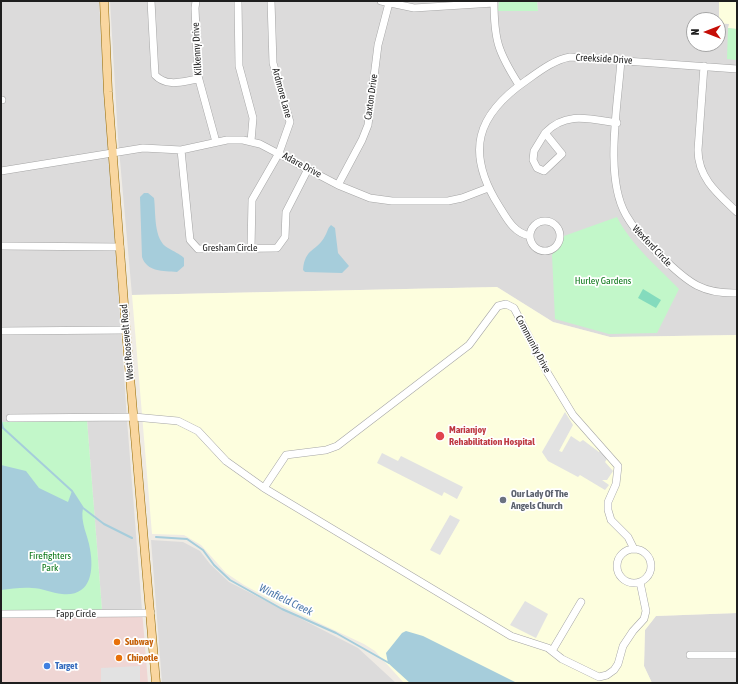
<!DOCTYPE html>
<style>
body{margin:0}
#map{position:relative;width:738px;height:684px;overflow:hidden;background:#efebe4;font-family:"Asap Condensed",sans-serif}
canvas{display:block}
.frame{position:absolute;inset:0;border:2px solid #1e1e1e;pointer-events:none}
.north{position:absolute;left:686px;top:12px;width:40px;height:40px;box-sizing:border-box;background:#fff;border:1px solid #a5a5a5;border-radius:50%;rotate:270deg;font-size:11px;font-weight:700;line-height:16px;text-align:center;color:#1e1e1e}
.north::after{content:'';display:block;margin:auto;width:14px;height:18px;background:#c50e07;clip-path:polygon(50% 0,100% 100%,50% 72%,0 100%)}
</style>
<div id="map">
<canvas width="738" height="684"></canvas>
<div class="frame"></div>
<div class="north">N</div>
</div>
<script>
const g = document.querySelector('canvas').getContext('2d');
g.lineJoin = 'round';
function fillPath(path, color) { g.fillStyle = color; g.fill(path, 'evenodd'); }
function trace(path, color, width, dash) { g.strokeStyle = color; g.lineWidth = width; g.lineCap = dash ? 'butt' : 'round'; g.setLineDash(dash || []); g.stroke(path); }
function drawText(font, color, halo, rows, align = 'center') {
  g.font = font + ' "Asap Condensed",sans-serif'; g.lineWidth = 3.5; g.setLineDash([]); g.textBaseline = 'middle'; g.strokeStyle = halo; g.fillStyle = color; for (const [text, x, y, turn = 0] of rows) {
    g.save(); g.translate(x, y); g.rotate((+turn || 0) * Math.PI / 180); g.textAlign = isNaN(turn) ? turn : align; if (halo) g.strokeText(text, 0, 0); g.fillText(text, 0, 0); g.restore();
  }
}
fillPath(new Path2D(`
 M1,1H99L127,420L142,610H102L87,420L1,422Z
 M110,1H499V11H538L537,1H719V23L729,24V28L737,29V335L610,337L553,322L497,287L132,295L118,138ZM694,20H718V44H694Z
 M151,540L183,542L200,551L210,564L229,582L358,648L396,683H162Z
 M737,613V683H652L644,666L645,630L656,616Z`), '#dcdbdb');
fillPath(new Path2D(`
 M142,610L148,683H1V611Z`), '#efd6d4');
fillPath(new Path2D(`
 M719,1H737V29L728,28L729,24L719,23Z
 M497,287L553,322L610,337L737,335V613L656,616L645,630L644,666L652,683H404L375,651L364,644L285,607L244,585L226,573L201,545L184,535L152,534L132,295Z`), '#fdfede');
fillPath(new Path2D(`
 M499,1H537L538,11H498Z
 M728,28L737,29V60L727,59Z
 M617,217C631,245 657,266 679,289L657,333L609,334L555,319L552,255L564,236Z
 M87,420L102,610L1,611V422Z`), '#c2f7c9');
fillPath(new Path2D(`
 M643,289L661,300L656,308L638,298Z`), '#84dbbd');
fillPath(new Path2D(`
 M565,412L573,425L559,451L562,452L571,436L580,442L583,440L599,452L601,450L608,457L605,462L613,471L607,480H602L609,485L605,490L580,475L578,477L548,461L542,452Z
 M382,453L398,461L401,456L463,487L457,499L444,492L442,496L377,463Z
 M450,515L460,520L440,555L430,550Z
 M525,601L548,614L536,638L510,625Z
 M140,666V683H101V668Z`), '#e2e2e2');
fillPath(new Path2D(`
 M144,193H148L154,198C156,212 153,240 168,248C174,252 179,253 184,258V266L177,272C163,271 147,272 142,257L140,197Z
 M331,225L335,228L338,253L349,266L342,273L305,272L303,270C305,247 317,252 325,236C328,231 327,229 331,225Z
 M1,465L26,471L39,488L68,502L72,491L83,508C80,523 88,535 90,549C94,571 91,597 62,594C52,593 42,588 32,588C22,587 11,589 1,590Z
 M406,631L423,636L515,682L514,683H410L388,663L386,653L402,633Z`), '#a6cddb');
trace(new Path2D(`
 M1,421L3,428L72,491L83,508L104,524L132,538
 M156,537L187,539L203,550L214,565L230,580L282,609L336,633L389,663`), '#a6cddb', 2);
const minor = new Path2D(`
 M151,1L155,75C167,88 184,81 198,79
 M196,1L195,8L198,76L216,142
 M238,1L239,66L253,118L251,141
 M381,1L414,8L494,3
 M494,1C494,40 498,52 519,85
 M621,60C618,104 604,177 626,215C636,233 651,246 666,261C689,283 703,294 737,293
 M704,66L698,150C698,178 718,194 737,212
 M1,100H2
 M545,133L562,154L544,171L537,168L533,160L534,151Z
 M545,133C566,111 590,119 617,123
 M181,150L190,240L198,249L277,248L285,237L286,212L308,169
 M1,171L143,148L181,150L227,140H243L260,144L338,185L370,198L392,201H448L462,198L488,188
 M338,185L362,140L368,125L378,45L389,3
 M530 236a15 15 0 1 1 30 0a15 15 0 1 1-30 0Z
 M530,236C514,233 507,219 499,206C465,152 476,115 527,80C541,70 554,60 570,57L737,69
 M1,246L120,247
 M251,248L252,200L279,153L290,122L273,63L271,1
 M1,331L126,330
 M10,418L134,417L178,421L198,431L226,461L264,488
 M634,549L628,537L611,520L608,510V502L616,484L618,466L573,415L547,372L514,308L506,304L498,306L469,345L337,446L326,450L286,455L264,488L511,636L548,648L562,659L599,677L607,675L614,670L618,664L623,646L633,631L644,619L646,611L640,582
 M617 566a17 17 0 1 1 34 0a17 17 0 1 1-34 0Z
 M1,614L151,613
 M552,651L581,602
 M690,655H737`);
const major = new Path2D(`
 M104,1L108,92L126,330L156,683`);
trace(minor, '#a5a5a5', 8);
trace(major, '#936a05', 9);
trace(minor, '#fff', 7);
trace(major, '#f9d69f', 8);
for (const [x, y, r, color] of [
 [440,436,5,"#e0444e"],
 [503,500,4,"#6b7280"],
 [117,642,4,"#e8710a"],
 [119,658,4,"#e8710a"],
 [47,666,4,"#3f7fe0"]
]) { const dot = new Path2D(); dot.arc(x, y, r, 0, 2 * Math.PI); g.fillStyle = color; g.fill(dot); trace(dot, '#fff', 1.5); }
drawText('10px', '#1e1e1e', '#fff', [
 ["Kilkenny Drive",197,49,-93],
 ["Creekside Drive",604,59,3],
 ["Ardmore Lane",282,93,75],
 ["Caxton Drive",371,97,-82],
 ["Adare Drive",302,165,28],
 ["Wexford Circle",652,246,47],
 ["Gresham Circle",230,248],
 ["West Roosevelt Road",127,342,-95],
 ["Community Drive",533,344,62],
 ["Fapp Circle",76,614]
]);
drawText('10px', '#0f791c', '#fff', [
 ["Hurley Gardens",603,281],
 ["Firefighters",50,556],
 ["Park",50,568]
]);
drawText('bold 10px', '#be3a42', '#fff', [
 ["Marianjoy",449,430],
 ["Rehabilitation Hospital",449,442]
], 'left');
drawText('bold 10px', '#5b616d', '#fff', [
 ["Our Lady Of The",511,494],
 ["Angels Church",511,506]
], 'left');
drawText('bold 10px', '#c56008', '#fff', [
 ["Subway",125,642],
 ["Chipotle",127,658]
], 'left');
drawText('bold 10px', '#366cbe', '#fff', [
 ["Target",55,666]
], 'left');
drawText('italic 11px', '#4d78aa', '#fff', [
 ["Winfield Creek",286,600,26]
]);
</script>
